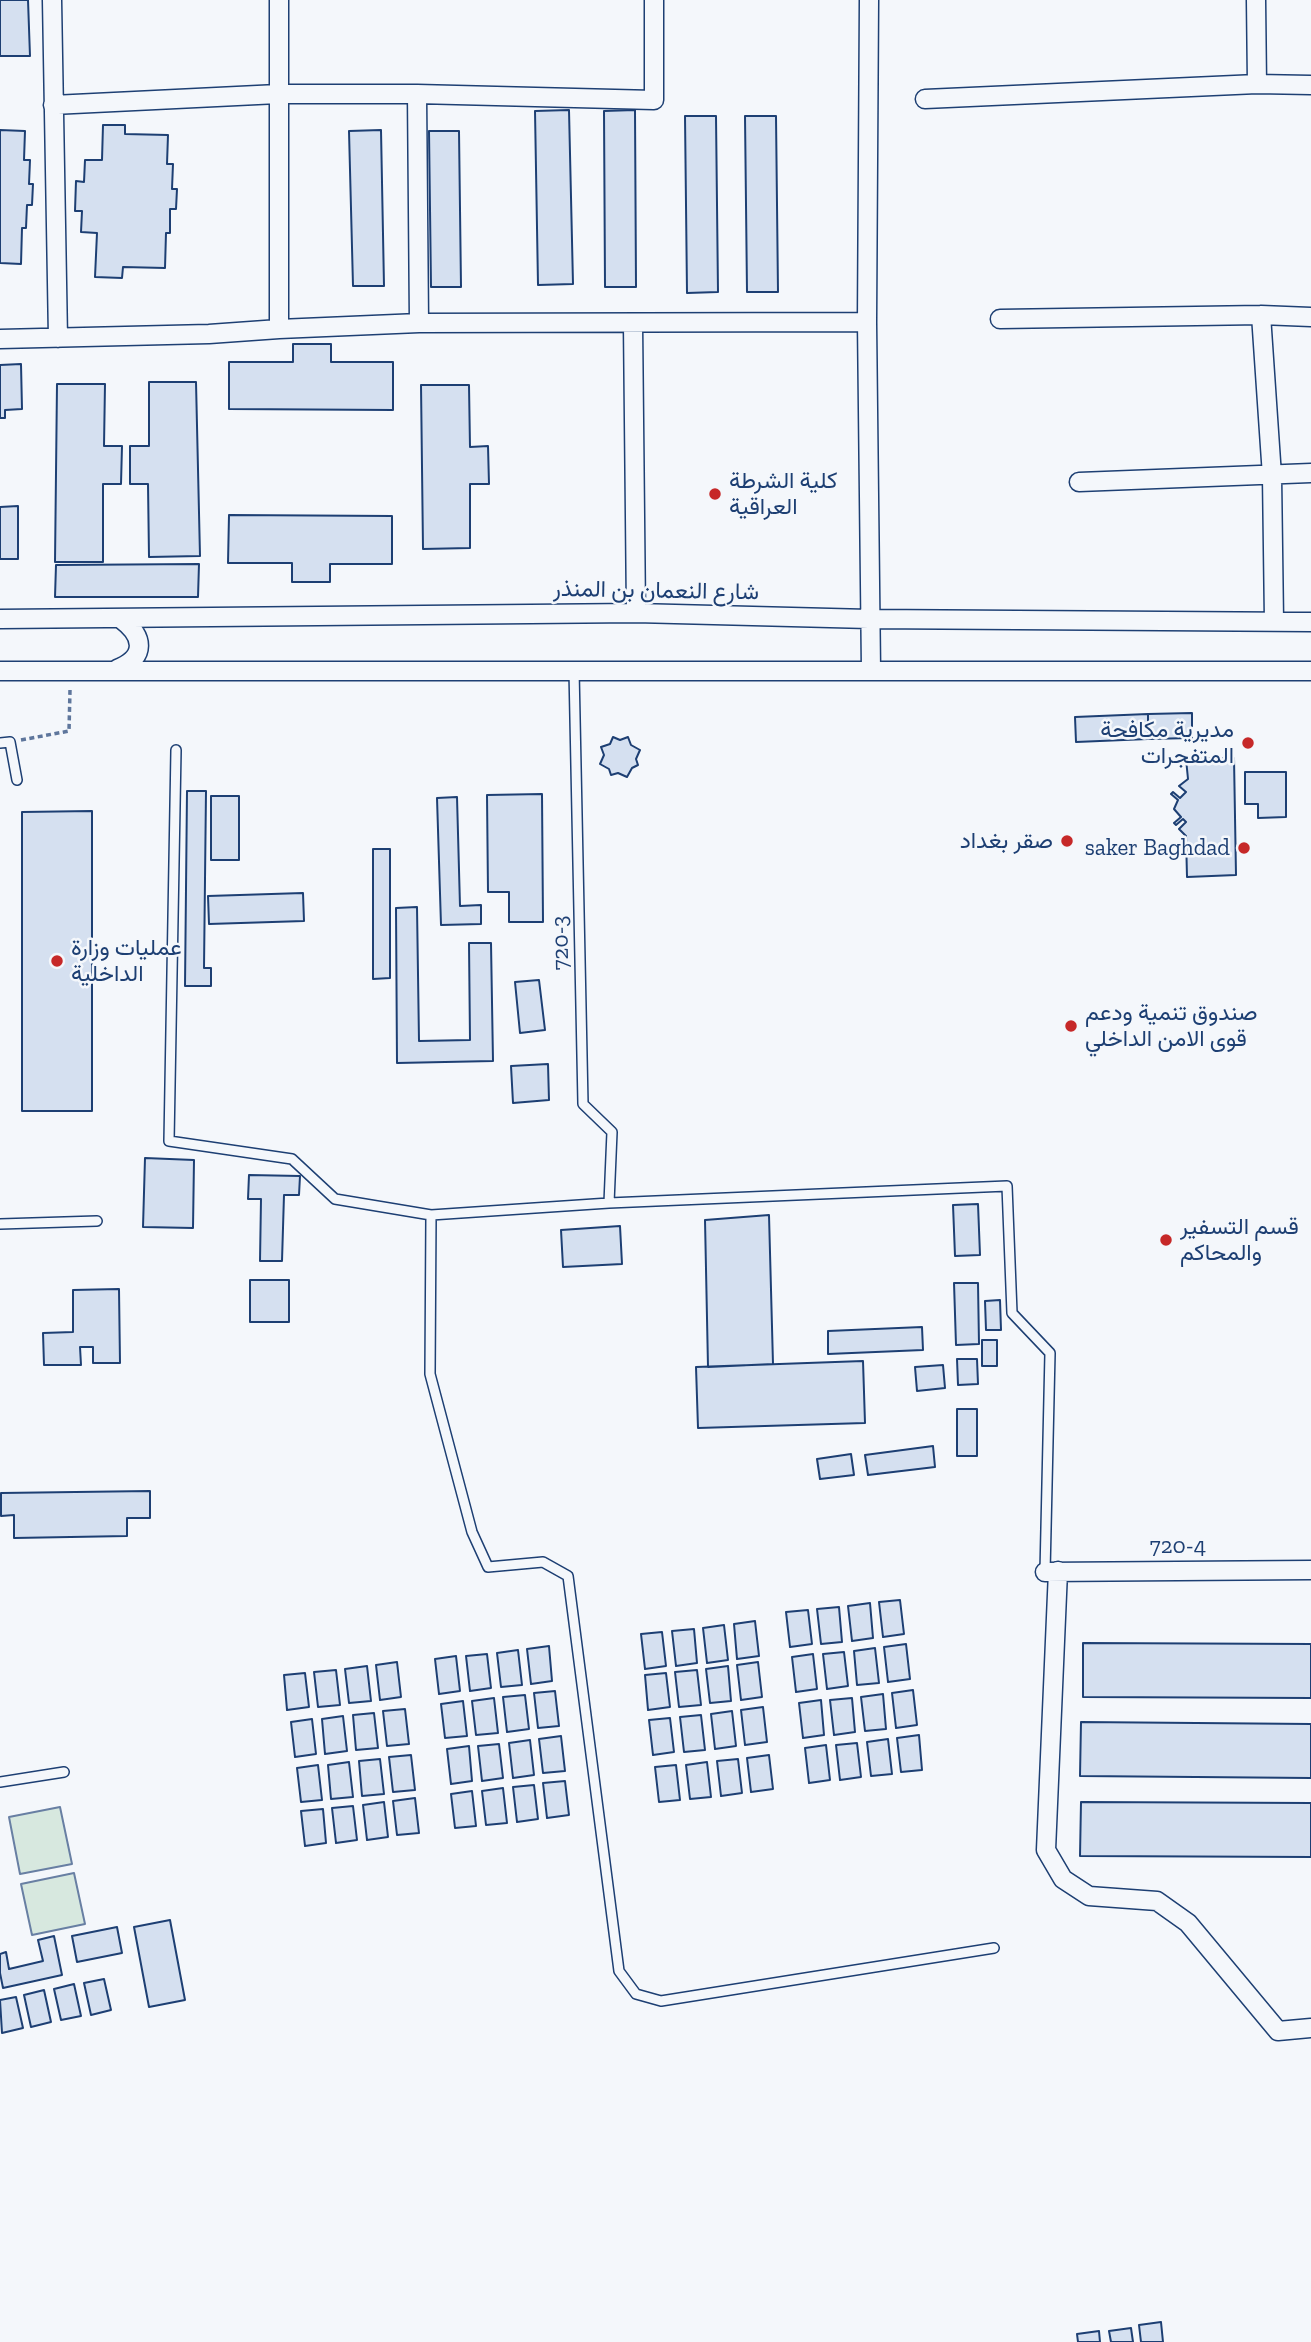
<!DOCTYPE html>
<meta charset="utf-8">
<style>
body{margin:0}
canvas{display:block;background:#f4f7fb}
</style>
<canvas width="1311" height="2342"></canvas>
<script>
const g = document.querySelector('canvas').getContext('2d');
g.lineJoin = 'round';
function fillPath(path, color) { g.fillStyle = color; g.fill(path, 'evenodd'); }
function trace(path, color, width, dash) { g.strokeStyle = color; g.lineWidth = width; g.lineCap = dash ? 'butt' : 'round'; g.setLineDash(dash || []); g.stroke(path); }
function drawText(font, color, halo, rows, align = 'center') {
  g.font = font + ' "Zilla Slab",Vazirmatn,serif'; g.lineWidth = 5; g.setLineDash([]); g.textBaseline = 'middle'; g.strokeStyle = halo; g.fillStyle = color; for (const [text, x, y, turn = 0] of rows) {
    g.save(); g.translate(x, y); g.rotate((+turn || 0) * Math.PI / 180); g.textAlign = isNaN(turn) ? turn : align; if (halo) g.strokeText(text, 0, 0); g.fillText(text, 0, 0); g.restore();
  }
}
const green = new Path2D(`
 M60,1807L72,1864L20,1874L9,1817Z
 M74,1873L85,1924L32,1935L21,1884Z`);
fillPath(green, '#d7e8df');
trace(green, '#687fa3', 2);
const building = new Path2D(`
 M0,0H28L30,56H0Z
 M569,110L573,284L538,285L535,111Z
 M635,110L636,287H605L604,111Z
 M685,116H716L718,292L687,293Z
 M745,116H776L778,292H747Z
 M103,125H125V134L168,135L167,164H173L172,189H177L176,209H170V233H166L165,268L123,267L122,278L95,277L97,233L81,232L82,211H75L76,181L84,182L85,160H102Z
 M0,130L25,131L24,160H30L29,184H33L32,205H27L26,228H22L21,264L0,263Z
 M381,130L384,286H353L349,131Z
 M429,131H459L461,287H431Z
 M293,344H331V362H393V410L229,409V362H293Z
 M21,364L22,409L5,410V418H0V365Z
 M149,382H196L200,556L149,557L148,484H130V446H149Z
 M57,384H105L104,446H122L121,484H103V562H55Z
 M421,385H469L470,447L488,446L489,484H470V548L423,549Z
 M18,506V559H0V507Z
 M229,515L392,516V564H330V582H292V563H228Z
 M199,564L198,597H55L56,565Z
 M1192,713V738L1148,739V714Z
 M1148,714V739L1076,742L1075,717Z
 M613,737L620,740L628,737L631,745L640,750L636,759L638,765L632,768L627,777L618,773L611,775L609,769L600,764L604,755L601,747L610,744Z
 M1234,758L1236,875L1187,877L1186,836L1179,829L1186,822L1183,819L1176,825L1174,823L1181,817L1174,809L1178,800L1171,794L1173,792L1180,798L1186,792L1179,786L1188,779L1186,759Z
 M1245,772H1286V817L1258,818V804H1245Z
 M187,791H206L204,968H211V986H185Z
 M542,794L543,922H509V892H488L487,795Z
 M211,796H239V860H211Z
 M457,797L460,906L481,905V924L441,925L437,798Z
 M92,811V1111H22V812Z
 M373,849H390V978L373,979Z
 M303,893L304,921L209,924L208,896Z
 M417,907L419,1041L470,1040L469,943H491L493,1061L397,1063L396,908Z
 M539,980L545,1030L520,1033L515,982Z
 M548,1064L549,1100L513,1103L511,1066Z
 M145,1158L194,1160L193,1228L143,1227Z
 M249,1175L300,1176L299,1195H284L282,1261H260L261,1199H248Z
 M978,1204L980,1255L955,1256L953,1205Z
 M769,1215L773,1364L708,1367L705,1220Z
 M620,1226L622,1264L563,1267L561,1230Z
 M250,1280H289V1322H250Z
 M954,1283H978L979,1344L956,1345Z
 M119,1289L120,1363H93V1347H80L81,1365H44L43,1333L73,1332V1290Z
 M1000,1300L1001,1330H986L985,1301Z
 M922,1327L923,1350L828,1354V1331Z
 M982,1340H997V1366H982Z
 M957,1359H977L978,1384L958,1385Z
 M863,1361L865,1423L698,1428L696,1367Z
 M943,1365L945,1388L917,1391L915,1367Z
 M957,1409H977V1456H957Z
 M933,1446L935,1467L868,1475L865,1455Z
 M851,1454L854,1475L820,1479L817,1459Z
 M150,1491V1518H127V1536L14,1538V1515L1,1516V1493Z
 M900,1600L904,1634L883,1637L879,1602Z
 M870,1603L873,1638L852,1641L848,1606Z
 M839,1607L842,1642L821,1644L817,1609Z
 M808,1610L812,1644L790,1647L786,1612Z
 M755,1621L759,1656L737,1659L734,1624Z
 M724,1625L728,1660L707,1663L703,1628Z
 M694,1629L697,1663L676,1666L672,1631Z
 M662,1632L666,1666L645,1669L641,1634Z
 M1083,1643L1311,1644V1698L1083,1697Z
 M906,1644L910,1679L888,1682L884,1647Z
 M549,1646L552,1681L531,1684L527,1649Z
 M875,1648L879,1683L857,1685L854,1651Z
 M518,1650L522,1685L501,1687L497,1653Z
 M844,1652L848,1686L827,1689L823,1654Z
 M487,1654L491,1688L470,1691L466,1656Z
 M813,1654L817,1689L796,1692L792,1657Z
 M456,1656L460,1691L439,1694L435,1659Z
 M397,1662L401,1697L380,1700L376,1665Z
 M758,1662L762,1697L741,1700L737,1665Z
 M367,1666L371,1701L349,1703L345,1669Z
 M728,1666L731,1701L710,1703L706,1669Z
 M336,1670L340,1705L318,1707L314,1672Z
 M697,1670L701,1705L679,1707L675,1672Z
 M305,1673L309,1707L287,1710L284,1675Z
 M666,1673L670,1707L648,1710L645,1675Z
 M913,1690L917,1725L896,1728L892,1693Z
 M555,1691L559,1726L538,1728L534,1693Z
 M883,1694L886,1729L865,1731L861,1697Z
 M525,1695L529,1729L507,1732L503,1697Z
 M494,1698L498,1733L476,1735L472,1701Z
 M852,1698L855,1732L834,1735L830,1700Z
 M821,1700L824,1735L803,1738L799,1703Z
 M463,1701L467,1736L445,1738L441,1704Z
 M763,1707L767,1742L745,1745L741,1710Z
 M405,1709L409,1744L387,1746L383,1711Z
 M732,1711L736,1746L715,1749L711,1714Z
 M374,1713L378,1748L356,1750L353,1715Z
 M701,1715L705,1750L684,1752L680,1717Z
 M343,1716L347,1751L325,1754L322,1719Z
 M670,1718L674,1752L653,1755L649,1720Z
 M312,1719L316,1754L295,1757L291,1722Z
 M1081,1722L1311,1724V1778L1080,1776Z
 M919,1735L922,1770L901,1772L897,1738Z
 M561,1736L565,1771L543,1773L539,1739Z
 M888,1739L892,1774L871,1776L867,1742Z
 M530,1740L534,1775L513,1778L509,1743Z
 M857,1743L861,1777L840,1780L836,1745Z
 M499,1744L503,1778L482,1781L478,1746Z
 M826,1745L830,1780L809,1783L805,1748Z
 M469,1746L472,1781L451,1784L447,1749Z
 M411,1755L415,1790L393,1792L389,1757Z
 M769,1755L773,1789L751,1792L747,1758Z
 M380,1759L384,1794L362,1796L359,1761Z
 M738,1759L742,1793L721,1796L717,1761Z
 M349,1762L353,1797L331,1799L328,1765Z
 M707,1762L711,1797L690,1799L686,1765Z
 M318,1765L322,1800L301,1802L297,1768Z
 M676,1765L680,1800L659,1802L655,1767Z
 M565,1781L569,1815L547,1818L543,1783Z
 M534,1785L538,1819L517,1822L513,1787Z
 M503,1788L507,1823L486,1825L482,1791Z
 M472,1791L476,1826L455,1828L451,1794Z
 M415,1798L419,1833L397,1835L393,1801Z
 M384,1802L388,1837L367,1840L363,1805Z
 M1081,1802L1311,1803V1857L1080,1856Z
 M353,1806L357,1840L336,1843L332,1808Z
 M323,1809L326,1843L305,1846L301,1811Z
 M170,1920L185,2000L149,2007L134,1927Z
 M117,1927L122,1953L77,1962L72,1936Z
 M54,1936L62,1975L3,1988L0,1973V1954L6,1952L9,1969L43,1961L38,1940Z
 M104,1979L111,2010L91,2015L84,1983Z
 M74,1984L81,2016L61,2020L54,1989Z
 M44,1990L51,2022L31,2027L24,1995Z
 M16,1997L23,2028L2,2033L0,2000Z
 M1161,2322L1163,2342H1141L1139,2325Z
 M1131,2328L1133,2342H1111L1109,2331Z
 M1099,2331L1100,2342H1078L1077,2334Z`);
fillPath(building, '#d5e0f0');
trace(building, '#1d3f73', 2);
const service = new Path2D(`
 M574,670L583,1104L612,1132L609,1203
 M0,743L10,742L17,780
 M176,750L169,1141L292,1159L335,1199L431,1215
 M0,1224L97,1221
 M0,1782L64,1772
 M994,1948L661,2001L636,1994L619,1971L568,1576L543,1562L488,1567L472,1532L430,1374L431,1215L609,1203L1007,1186L1012,1313L1050,1353L1045,1572`);
const minor = new Path2D(`
 M52,0L58,338
 M279,0V329
 M869,0L867,322L871,670
 M1257,84L1311,85
 M417,94L419,323
 M925,99L1257,84L1256,0
 M53,105L278,94H417L654,100V0
 M1261,315L1272,476L1274,621
 M1000,319L1261,315L1311,317
 M633,324L636,613
 M0,339L209,334L279,329L419,323L867,322
 M1079,482L1311,473
 M0,619L636,613L869,619L1311,622
 M117,669C147,657 144,636 121,619
 M0,671H1311
 M1058,1571L1046,1850L1063,1879L1089,1896L1157,1901L1188,1923L1278,2031L1311,2028
 M1045,1572L1311,1570`);
trace(service, '#1d3f73', 12);
trace(minor, '#1d3f73', 21);
trace(new Path2D(`
 M21,740L69,731L70,690`), '#5e769c', 3.5, [5, 3.5]);
trace(service, '#f4f7fb', 9);
trace(minor, '#f4f7fb', 18);
for (const [x, y, r, color] of [
 [715,494,7,"#c62828"],
 [1248,743,7,"#c62828"],
 [1067,841,7,"#c62828"],
 [1244,848,7,"#c62828"],
 [57,961,7,"#c62828"],
 [1071,1026,7,"#c62828"],
 [1166,1240,7,"#c62828"]
]) { const dot = new Path2D(); dot.arc(x, y, r, 0, 2 * Math.PI); g.fillStyle = color; g.fill(dot); trace(dot, '#f4f7fb', 2.5); }
drawText('23px', '#1d3f73', '#f4f7fb', [
 ["كلية الشرطة",729,481],
 ["العراقية",729,507],
 ["مديرية مكافحة",1234,730,"right"],
 ["المتفجرات",1234,756,"right"],
 ["صقر بغداد",1053,841,"right"],
 ["saker Baghdad",1230,848,"right"],
 ["عمليات وزارة",71,948],
 ["الداخلية",71,974],
 ["صندوق تنمية ودعم",1085,1013],
 ["قوى الامن الداخلي",1085,1039],
 ["قسم التسفير",1180,1227],
 ["والمحاكم",1180,1253]
], 'left');
drawText('23px', '#1d3f73', '#f4f7fb', [
 ["شارع النعمان بن المنذر",656,591,1],
 ["720-3",561,943,-91],
 ["720-4",1178,1546]
]);
</script>
